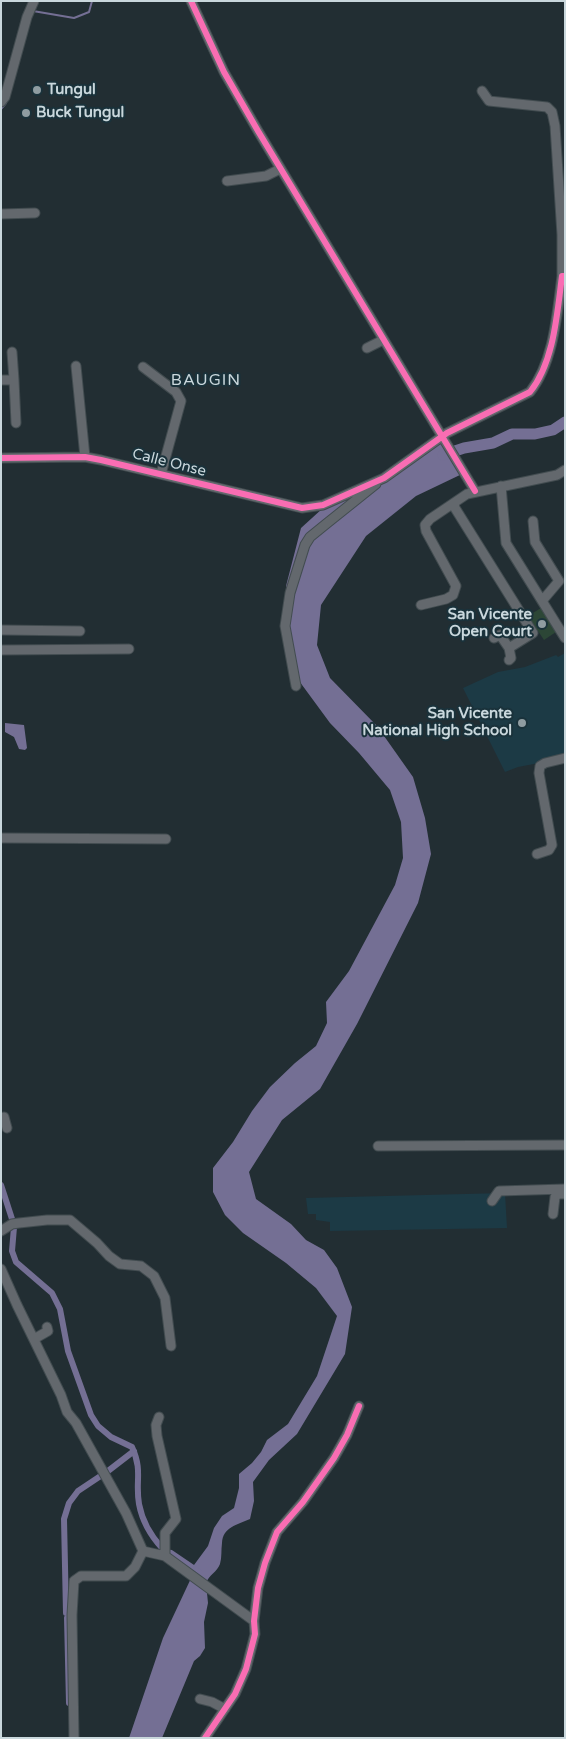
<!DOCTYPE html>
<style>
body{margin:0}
#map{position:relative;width:566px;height:1739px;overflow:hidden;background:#222e33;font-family:"Varela Round",sans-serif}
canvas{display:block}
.frame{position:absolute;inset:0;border:2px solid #c9d7dc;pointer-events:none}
</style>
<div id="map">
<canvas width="566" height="1739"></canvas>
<div class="frame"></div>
</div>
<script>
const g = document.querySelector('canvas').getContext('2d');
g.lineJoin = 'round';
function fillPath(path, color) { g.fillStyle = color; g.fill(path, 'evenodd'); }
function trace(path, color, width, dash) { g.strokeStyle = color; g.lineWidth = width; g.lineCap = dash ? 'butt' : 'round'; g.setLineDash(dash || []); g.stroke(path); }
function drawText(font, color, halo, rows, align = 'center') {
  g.font = font + ' "Varela Round",sans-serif'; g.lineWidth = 4; g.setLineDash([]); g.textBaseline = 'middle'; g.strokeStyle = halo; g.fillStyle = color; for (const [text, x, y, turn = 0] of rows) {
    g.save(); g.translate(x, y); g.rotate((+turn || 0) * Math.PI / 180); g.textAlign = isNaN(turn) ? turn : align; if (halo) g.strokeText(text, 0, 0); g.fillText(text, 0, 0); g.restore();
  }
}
fillPath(new Path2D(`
 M565,653V758L518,767L505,772L463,688L498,672L525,667L556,655L558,657Z
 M505,1193L507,1228L330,1231V1222L316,1220V1214H308L306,1198Z`), '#1c3a45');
fillPath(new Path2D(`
 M541,608L556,632L544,640L528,616Z`), '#2c4636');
fillPath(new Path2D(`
 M440,440L462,474L416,496L366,536L321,605L317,645L330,678L377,726L413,777L425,818L431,854L418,903L357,1024L320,1089L282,1120L249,1172L256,1199L291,1224L306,1240L324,1250L337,1268L352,1307L345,1354L297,1434L269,1460L253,1482L254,1501L250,1519C237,1525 223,1527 222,1543C221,1550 222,1557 220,1564C217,1572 209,1575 206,1583L208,1603L204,1622L205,1648L200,1656L194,1661L162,1738H129L163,1638L193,1574L194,1565L208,1546L214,1528L222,1516L234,1508L239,1488V1474L252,1463L261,1452L267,1440L288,1424L311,1386L317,1376L337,1316L316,1288L286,1263L243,1233L225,1215L213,1192V1168L233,1142L252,1111L270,1087L295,1063L316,1046L327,1023L326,1002L349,971L395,885L403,858L401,822L390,790L359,753L330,723L294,674L289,640L286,586L301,528L323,508L352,494Z
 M5,723L24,725L27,748L25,750L19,749L14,737L5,732Z`), '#746f94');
trace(new Path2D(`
 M33,11L74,18L89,12L92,1
 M1,109L6,103`), '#746f94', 2);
trace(new Path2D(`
 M1,1185L13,1222
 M14,1227L12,1251L16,1262L52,1293L60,1309L68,1351L91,1415L98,1426L111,1437L132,1447C143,1471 135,1481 139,1504C142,1520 151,1536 162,1548
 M108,1471L134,1451
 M171,1553L199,1572
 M66,1613L64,1519L69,1503L78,1491L102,1475
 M67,1618L69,1703`), '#746f94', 6);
trace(new Path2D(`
 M443,455L464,448L493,443L512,434H535L553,430L565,422`), '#746f94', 11);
const minor = new Path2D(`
 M191,1L224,72L258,131L475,491
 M482,91L489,101L547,107L552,112L555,126L562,235V276
 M1,102L5,97L27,17L34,1
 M227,181L266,176L280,169
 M1,214L35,213
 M367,348L383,340
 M12,352L14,380
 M76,366L85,457
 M143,367L176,392L181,401L161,474
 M1,380H14L16,423
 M1,458L85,457L101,460L302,508L323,505L384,478L447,433L530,392C554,362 557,314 562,276H565
 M501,486L506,543L565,638
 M454,503L455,508L533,633L509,648L500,635L494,638
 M533,521L535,542L559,581L542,601
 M421,605L446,599L453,595L456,586L426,531L425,525L430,519L467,494L557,475L565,470
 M1,630L80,631
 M509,648L511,658L509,660
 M1,650L129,649
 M296,686L285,626L290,593L305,545L310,537L326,524L376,484
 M1,838L166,839
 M537,854L549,850L552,845L539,773L540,766L545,763L565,758
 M1,1118L4,1117L7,1128
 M378,1146L565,1145
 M492,1201L499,1191L565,1189
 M553,1214L555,1197L558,1194H565
 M1,1231L12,1224L19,1223L47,1220H70L97,1243L109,1256L120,1264L141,1266L154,1276L165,1298L171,1346
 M1,1269L17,1305L61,1395L67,1412L76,1423L126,1513L143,1551
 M34,1339L48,1331L47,1327
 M159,1417L156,1425L157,1436L176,1519L165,1533V1556
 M143,1551L165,1556L254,1621
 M200,1699L212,1702L225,1709
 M74,1738L72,1615L74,1581L81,1576H126L135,1567L143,1551
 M205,1738L235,1694L246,1669L255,1634L254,1621L258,1588L265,1563L277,1532L303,1502L334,1458L347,1435L359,1406`);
trace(minor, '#424c50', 11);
trace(minor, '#63686d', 9);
trace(new Path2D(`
 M191,1L224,72L258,131L475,491
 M1,458L85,457L101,460L302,508L323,505L384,478L447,433L530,392C554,362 557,314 562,276H565
 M205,1738L235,1694L246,1669L255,1634L254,1621L258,1588L265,1563L277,1532L303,1502L334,1458L347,1435L359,1406`), '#f96db3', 6);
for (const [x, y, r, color] of [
 [37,90,5,"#8f9ca1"],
 [26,113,5,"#8f9ca1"],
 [542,624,5,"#8f9ca1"],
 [522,723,5,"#8f9ca1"]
]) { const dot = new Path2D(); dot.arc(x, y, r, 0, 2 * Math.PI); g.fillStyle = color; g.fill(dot); trace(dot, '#1a323b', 2); }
drawText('bold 15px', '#c9d7dc', '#1a323b', [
 ["Tungul",47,90],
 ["Buck Tungul",36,113],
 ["San Vicente",532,615,"right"],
 ["Open Court",532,632,"right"],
 ["San Vicente",512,714,"right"],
 ["National High School",512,731,"right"]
], 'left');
drawText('15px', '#c9d7dc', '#1a323b', [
 ["Calle Onse",169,463,14]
]);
g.letterSpacing = '1px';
drawText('16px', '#c9d7dc', '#1a323b', [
 ["BAUGIN",206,381]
]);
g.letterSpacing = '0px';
</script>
